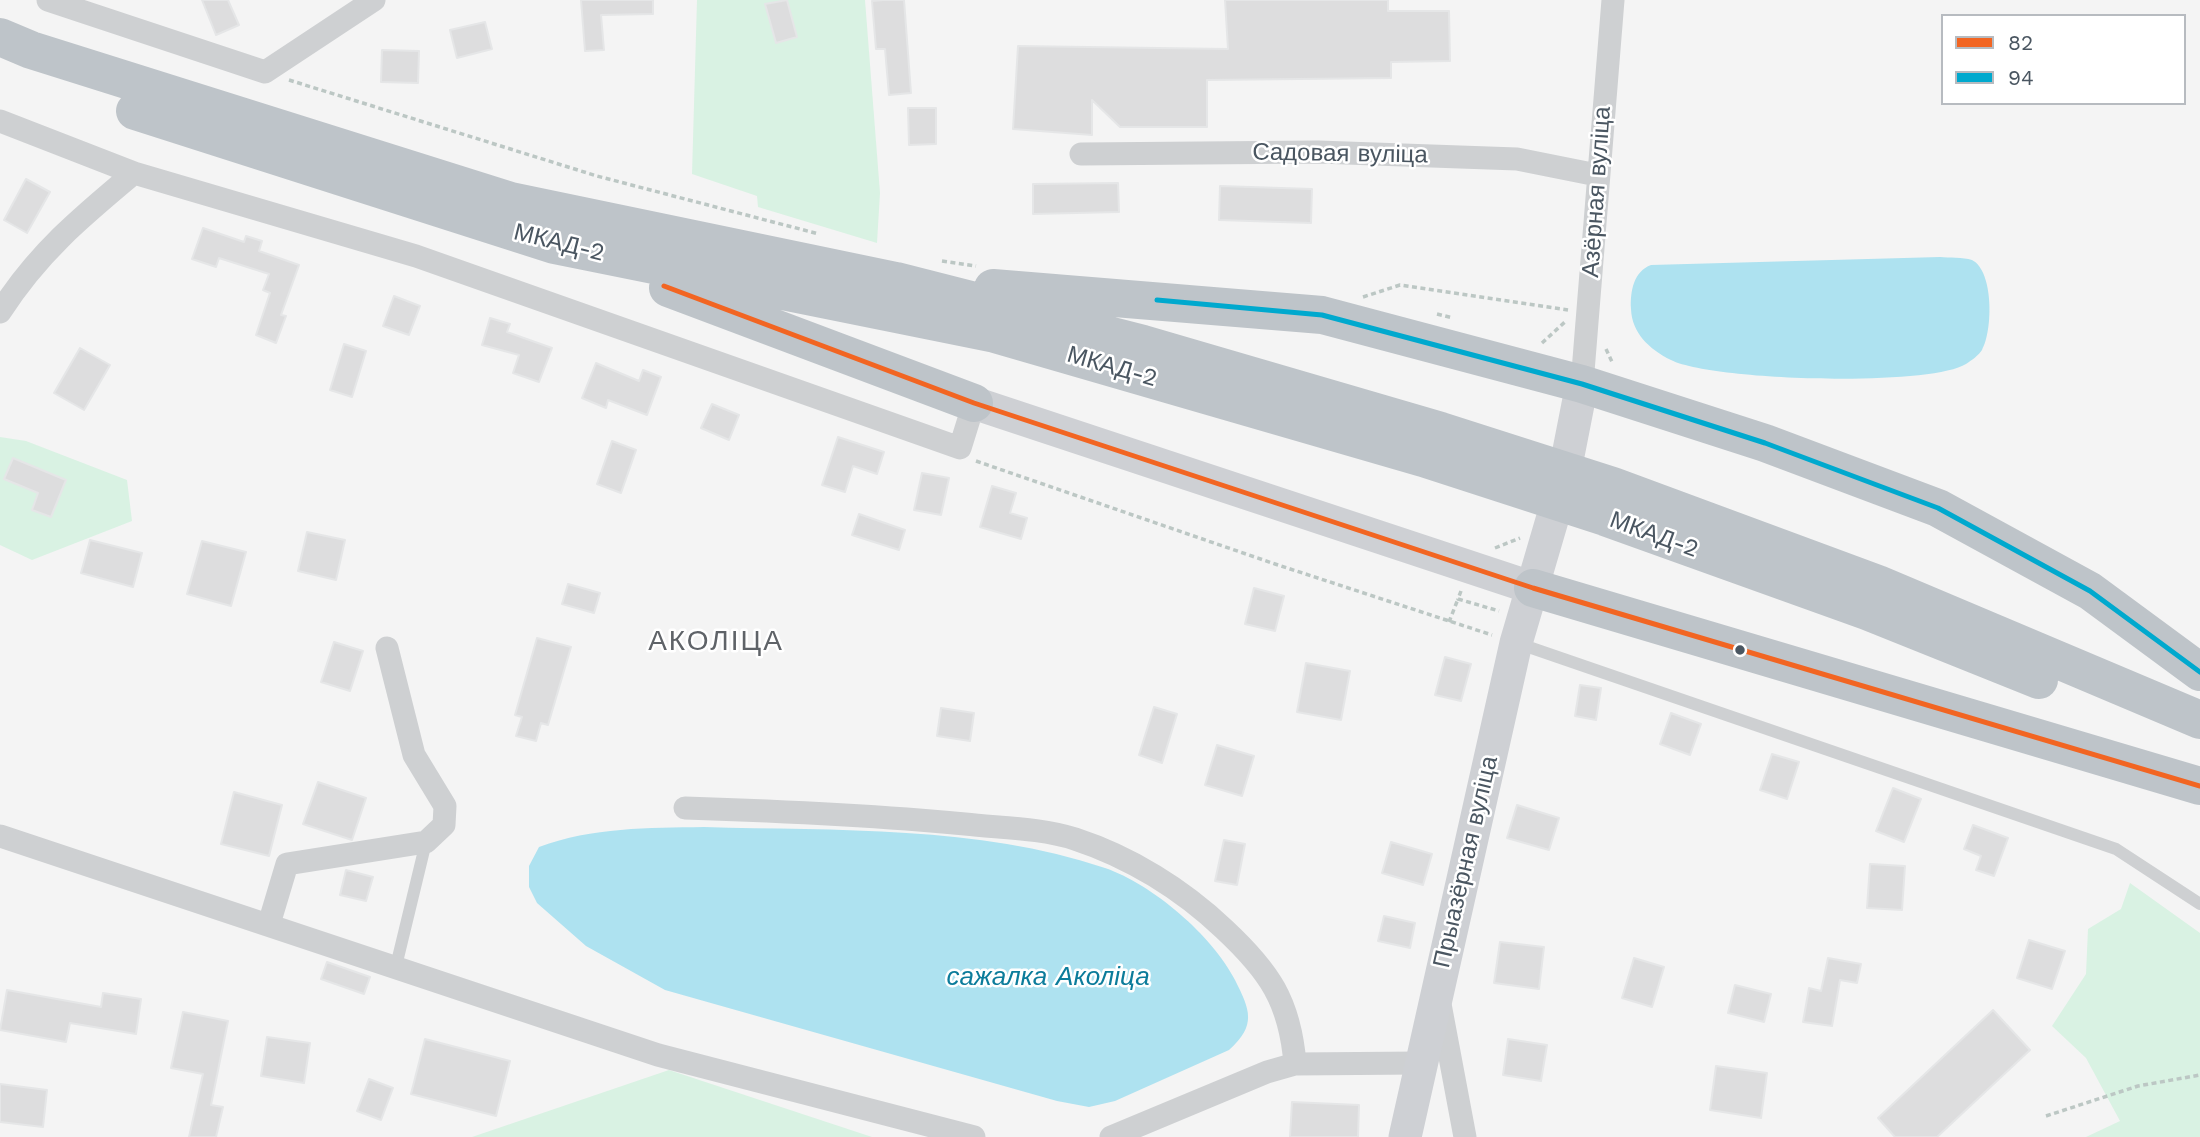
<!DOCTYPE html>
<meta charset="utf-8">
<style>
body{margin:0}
#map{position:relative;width:2200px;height:1137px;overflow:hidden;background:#f4f4f4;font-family:"Work Sans",sans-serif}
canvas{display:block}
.legend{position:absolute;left:1941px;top:14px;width:245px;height:91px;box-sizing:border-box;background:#fff;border:2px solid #b7bbc0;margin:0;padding:9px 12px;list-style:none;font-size:21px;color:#4a5661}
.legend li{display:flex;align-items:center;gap:14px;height:35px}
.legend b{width:35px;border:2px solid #b7bbc0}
</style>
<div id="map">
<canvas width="2200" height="1137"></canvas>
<ul class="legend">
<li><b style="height:9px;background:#f26522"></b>82</li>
<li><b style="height:9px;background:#00a9ce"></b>94</li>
</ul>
</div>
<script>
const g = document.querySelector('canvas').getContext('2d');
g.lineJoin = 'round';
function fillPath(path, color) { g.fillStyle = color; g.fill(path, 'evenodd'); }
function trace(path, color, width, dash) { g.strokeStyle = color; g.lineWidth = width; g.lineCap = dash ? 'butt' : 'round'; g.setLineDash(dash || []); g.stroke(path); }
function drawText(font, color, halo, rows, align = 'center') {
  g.font = font + ' "Work Sans",sans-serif'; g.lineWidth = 5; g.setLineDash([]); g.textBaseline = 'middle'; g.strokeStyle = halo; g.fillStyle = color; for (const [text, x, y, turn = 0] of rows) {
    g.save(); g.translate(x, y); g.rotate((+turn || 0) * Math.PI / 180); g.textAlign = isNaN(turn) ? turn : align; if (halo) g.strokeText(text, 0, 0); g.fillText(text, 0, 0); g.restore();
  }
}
fillPath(new Path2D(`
 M697,0H865L880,193L877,243L758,207L757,196L692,174Z
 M0,437L26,441L127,480L132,521L32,560L0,545Z
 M2130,883L2200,933V1137H2086L2120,1121L2086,1058L2052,1026L2086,974L2088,929L2121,909Z
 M669,1070L872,1137H472Z`), '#d9f2e3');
fillPath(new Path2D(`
 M1940,257C1949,258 1963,257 1972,260C1994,271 1993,331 1982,350C1979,355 1972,360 1966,364C1929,387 1712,381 1671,360C1649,349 1632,333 1631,309C1630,291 1634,271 1651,265Z
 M704,827C837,831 977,825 1105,868C1152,884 1213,936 1235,980C1250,1010 1257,1025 1229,1050L1115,1101L1089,1107L1057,1101L665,990L586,946L537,903L529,887V866L539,847C593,827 648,828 704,827Z`), '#aee2f0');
const building = new Path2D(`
 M202,0H228L239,25L216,35Z
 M581,0H653V14L601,15L604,50L585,51Z
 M787,0L797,37L776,43L765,4Z
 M883,0H904L911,93L889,95L885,49H876L872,1Z
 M1225,0H1388V11H1449L1450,61L1391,62V78L1207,80V127H1120L1092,100V135L1013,129L1018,46L1228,49Z
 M485,22L492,49L457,58L450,30Z
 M382,50L419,51L418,83L381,82Z
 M908,108H936V144L909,145Z
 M26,179L50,192L27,233L4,220Z
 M1118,183L1119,212L1033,214V184Z
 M1220,186L1312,189L1311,223L1219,220Z
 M203,228L244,242L246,236L262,241L259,251L299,265L281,315L286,316L276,343L256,335L270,293L263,290L269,274L219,258L216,267L192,259Z
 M394,296L420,306L409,335L383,326Z
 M490,318L510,324L507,332L552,348L539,382L513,373L519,355L482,345Z
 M344,344L366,351L352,397L330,390Z
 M80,348L110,365L84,410L54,393Z
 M596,363L639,381L643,370L661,377L647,415L608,400L606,408L582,398Z
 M712,404L739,415L729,440L701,428Z
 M838,437L884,452L877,474L853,466L845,492L822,485Z
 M612,441L636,450L621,493L597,484Z
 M13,458L66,480L51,517L32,510L38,493L4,479Z
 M922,473L949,478L941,515L914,510Z
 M992,486L1016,493L1010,513L1027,518L1021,539L980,527Z
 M859,514L905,530L899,550L852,535Z
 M307,532L345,540L336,580L298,571Z
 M90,540L142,553L133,587L81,573Z
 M202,541L246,552L231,606L187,594Z
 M568,584L600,593L594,613L562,604Z
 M1254,588L1284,596L1275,631L1245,624Z
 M537,638L571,647L548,725L541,723L536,741L516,736L522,717L515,715Z
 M334,642L363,651L350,691L321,682Z
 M1445,657L1471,664L1461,701L1435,695Z
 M1306,663L1350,671L1341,720L1297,712Z
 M1580,685L1601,688L1596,720L1575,716Z
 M1154,707L1177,714L1162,763L1139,755Z
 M941,708L974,713L970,741L937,736Z
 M1671,713L1701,724L1690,755L1660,744Z
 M1217,745L1254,756L1242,796L1205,785Z
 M1772,754L1799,762L1787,799L1760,790Z
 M318,782L366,798L352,840L303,824Z
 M1893,788L1921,799L1904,842L1876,831Z
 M234,792L282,805L269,856L221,844Z
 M1517,805L1559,818L1549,850L1507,838Z
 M1973,825L2008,838L1994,876L1976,870L1981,856L1964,849Z
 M1224,840L1245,844L1237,885L1215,881Z
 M1391,842L1432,854L1423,885L1382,873Z
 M1870,864L1905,866L1902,910L1867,908Z
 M346,870L373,877L366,901L340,895Z
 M1384,916L1415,923L1410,948L1378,941Z
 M2029,940L2065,951L2052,989L2017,978Z
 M1500,942L1544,947L1539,989L1494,983Z
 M1634,958L1664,967L1652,1007L1622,998Z
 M1828,958L1861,964L1857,983L1840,980L1832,1026L1803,1022L1809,988L1821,991Z
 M327,962L370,977L364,994L321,979Z
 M1735,985L1771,994L1764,1022L1728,1013Z
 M7,990L101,1007L103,993L141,999L136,1034L70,1023L66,1042L0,1030Z
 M1993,1010L2030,1050L1937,1137H1895L1878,1118Z
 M183,1012L228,1021L211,1105L223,1107L216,1137H189L203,1074L171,1068Z
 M267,1037L310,1043L304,1083L261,1076Z
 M425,1039L510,1061L496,1116L411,1094Z
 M1508,1039L1547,1045L1541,1081L1503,1075Z
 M1716,1066L1767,1073L1761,1118L1710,1110Z
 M369,1079L393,1088L381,1120L357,1111Z
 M0,1084L47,1090L43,1127L0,1122Z
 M1292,1102L1359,1105L1358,1137H1290Z`);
fillPath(building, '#ddddde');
trace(building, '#e5e6e7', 2);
trace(new Path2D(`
 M289,80L597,176L819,234
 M942,261L976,266
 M1363,297L1400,285L1568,310
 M1437,314L1453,318
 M1542,343L1567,320
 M1606,349L1613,364
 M976,461L1275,564L1492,635
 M1495,548L1520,538
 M1461,591L1458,599L1499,611
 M1449,622L1458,599
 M2046,1116L2138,1086L2200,1075`), '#bcc7c4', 3.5, [5, 3.5]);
trace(new Path2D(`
 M1517,643L2116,849L2200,904
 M396,966L426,842`), '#ced0d2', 12);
trace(new Path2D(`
 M48,0L265,72L374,0
 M0,121L134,173
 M1081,154L1318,152L1517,159L1597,175
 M0,312C38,253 80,218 134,173L416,256L960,448L974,403
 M1582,384L1613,0
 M685,808C779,811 872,815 965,824C1001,828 1041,828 1075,839C1130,857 1182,889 1224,929C1269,971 1290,1001 1295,1064
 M0,836L658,1055L974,1137
 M269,924L287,864L426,842L444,825L445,806L414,755L387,648
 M1440,1004L1465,1137
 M1111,1137L1267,1072L1295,1064L1420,1063`), '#ced0d2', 23);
trace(new Path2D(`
 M974,403L1533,588
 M1405,1137L1516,643L1562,486L1582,384`), '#ced0d4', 33);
trace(new Path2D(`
 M0,37L31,50L511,201L896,281L1143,344L1441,431L1613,486L1878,584L2200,720
 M135,111L554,245L995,334L1423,458L1605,517L1867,611L2039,680
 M668,288L974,403
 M993,288L1322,315L1582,384L1765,443L1938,508L2090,591L2200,672
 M1533,588L2200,786`), '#bec4c9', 38);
trace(new Path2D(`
 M664,286L974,403L1533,588L2200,786`), '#f26522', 5);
trace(new Path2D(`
 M1157,300L1322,315L1582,384L1765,443L1938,508L2090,591L2200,672`), '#00a9ce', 5);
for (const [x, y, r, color] of [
 [1740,650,6,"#4a5661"]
]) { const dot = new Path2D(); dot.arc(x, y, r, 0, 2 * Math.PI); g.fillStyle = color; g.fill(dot); trace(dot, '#fff', 2.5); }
drawText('24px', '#4a5661', '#fff', [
 ["Садовая вуліца",1340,154,1],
 ["Азёрная вуліца",1597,192,-86],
 ["МКАД-2",559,243,14],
 ["МКАД-2",1112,367,16],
 ["МКАД-2",1654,535,20],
 ["Прыазёрная вуліца",1466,862,-77]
]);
drawText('italic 26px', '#0c7c9b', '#fff', [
 ["сажалка Аколіца",1048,977]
]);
g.letterSpacing = '2px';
drawText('28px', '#5f6368', '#fff', [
 ["АКОЛІЦА",716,642]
]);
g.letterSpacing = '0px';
</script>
